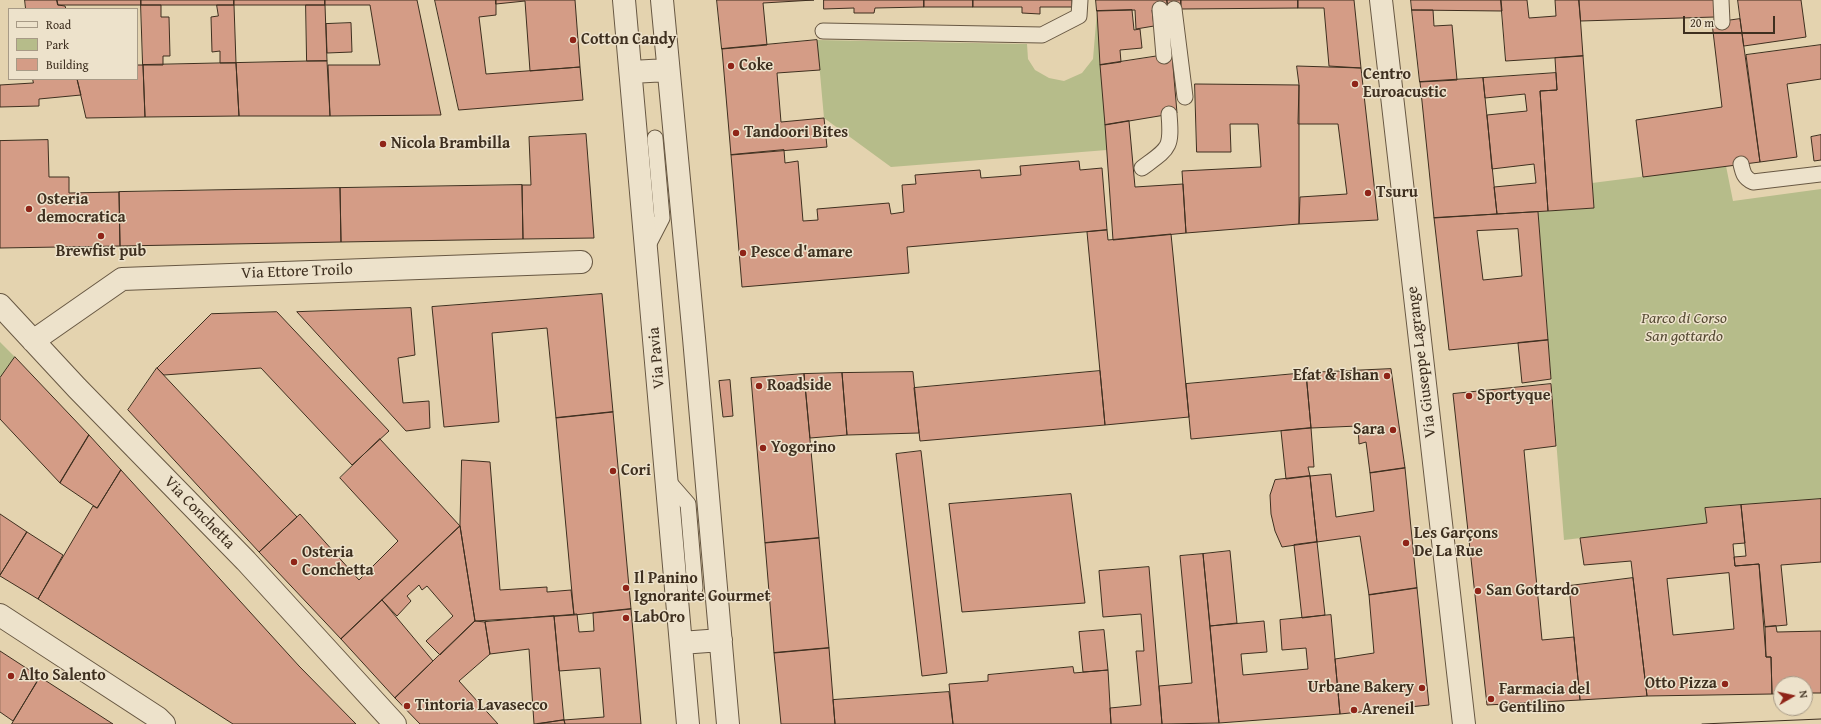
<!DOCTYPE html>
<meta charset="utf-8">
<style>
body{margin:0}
#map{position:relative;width:1821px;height:724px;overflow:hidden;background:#e4d3af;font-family:"Gentium Book Plus",serif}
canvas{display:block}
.legend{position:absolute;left:8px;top:8px;width:130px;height:72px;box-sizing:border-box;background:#ede2cb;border:1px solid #a79a86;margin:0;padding:5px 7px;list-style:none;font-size:12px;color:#3e2f1f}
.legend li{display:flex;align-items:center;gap:8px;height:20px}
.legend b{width:20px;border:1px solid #a79a86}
.north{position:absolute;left:1773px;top:676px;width:40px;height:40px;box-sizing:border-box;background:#ede2cb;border:1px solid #a79a86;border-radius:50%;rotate:81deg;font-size:11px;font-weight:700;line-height:16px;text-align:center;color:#3e2f1f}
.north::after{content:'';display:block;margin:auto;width:14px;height:18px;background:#8f2418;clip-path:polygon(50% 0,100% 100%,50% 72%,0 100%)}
.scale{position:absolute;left:1683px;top:16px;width:92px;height:18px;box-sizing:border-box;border:2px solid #3e2f1f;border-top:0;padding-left:5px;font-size:12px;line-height:14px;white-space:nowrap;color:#3e2f1f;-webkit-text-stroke:3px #ede2cb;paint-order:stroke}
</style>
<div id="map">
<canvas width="1821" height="724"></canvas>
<ul class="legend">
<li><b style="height:5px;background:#ede2cb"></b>Road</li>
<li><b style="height:11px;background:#b6bc8a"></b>Park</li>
<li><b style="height:11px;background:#d49c86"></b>Building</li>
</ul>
<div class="north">N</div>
<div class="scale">20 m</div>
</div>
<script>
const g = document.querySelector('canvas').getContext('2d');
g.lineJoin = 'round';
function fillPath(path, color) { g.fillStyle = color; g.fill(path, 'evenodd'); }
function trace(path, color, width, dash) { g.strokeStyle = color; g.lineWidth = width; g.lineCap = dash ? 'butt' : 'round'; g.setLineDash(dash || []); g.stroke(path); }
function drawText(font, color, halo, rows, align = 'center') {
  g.font = font + ' "Gentium Book Plus",serif'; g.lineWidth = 3; g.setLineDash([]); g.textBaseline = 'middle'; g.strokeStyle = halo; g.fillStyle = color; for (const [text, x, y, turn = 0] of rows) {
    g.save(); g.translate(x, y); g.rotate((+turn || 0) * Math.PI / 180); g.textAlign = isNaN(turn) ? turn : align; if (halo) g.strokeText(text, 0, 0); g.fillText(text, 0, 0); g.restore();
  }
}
fillPath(new Path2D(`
 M1097,11L1107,150L891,167L824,118L817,40L1027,44L1028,59L1035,70L1049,78L1064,81L1082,73L1093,59Z
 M1726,166L1733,201L1821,189V499L1705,508L1707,523L1564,540L1538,212L1594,208L1592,183Z
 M0,342L15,357L0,378Z`), '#b6bc8a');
const building = new Path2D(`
 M25,0H57L58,5L65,6L66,9H26Z
 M57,0H141V5H58Z
 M141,0H234V5H141Z
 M234,0H325V5H234Z
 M325,0H417L441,115L330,116L328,65H380L370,5H325Z
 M435,0H496V15L479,17L486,74L580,67L583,100L459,110Z
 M496,0H575L580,67L530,71L525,1L496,4Z
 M717,0H814L763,3L767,45L722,49Z
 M824,0H924V7L875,8L874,13H854V8L824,9Z
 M924,0H973V7H924Z
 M973,0H1072V7H1040V14L1022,13V7H973Z
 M1096,0H1167L1168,9L1152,10L1154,26L1136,29L1135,10L1097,11Z
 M1167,0H1181V9H1168Z
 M1181,0H1298V8L1181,9Z
 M1298,0H1354L1361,68L1329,66L1324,8H1298Z
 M1411,0H1501L1502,11L1412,10Z
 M1501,0H1527L1529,18L1556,16L1555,0H1579L1583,56L1506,61Z
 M1579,0H1714L1715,17L1581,21Z
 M1738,0H1801L1806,37L1744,46Z
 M141,5H161V17H169L170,56H163V65H143Z
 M217,5H234L236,63H220V51L212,52L211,17L218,16Z
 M306,5H325L327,61H307Z
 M1132,10L1134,30L1140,29L1142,48L1120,50L1121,62L1100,65L1097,11Z
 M1412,10H1433L1434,26L1452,25L1457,80L1420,82Z
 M1740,19L1760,162L1643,177L1636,120L1722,107L1712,23Z
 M351,23L352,52L327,53L326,24Z
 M817,40L820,70L777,73L781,122L824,118L827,147L731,155L722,49Z
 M1821,45V79L1787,84L1797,157L1760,162L1746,55Z
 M1172,54L1177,113L1105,125L1100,65Z
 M1583,56L1594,208L1548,211L1540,91L1557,90L1555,58Z
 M327,61L330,116H239L236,63Z
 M236,63L239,116L145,117L143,65Z
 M137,65H143L145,117L86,118L77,79H137Z
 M1297,66L1361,68L1378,220L1299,224L1300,197L1347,194L1338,124H1298L1299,85Z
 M1556,73L1557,90L1540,91L1548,211L1497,214L1494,187L1536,183L1534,164L1492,169L1487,115L1527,111L1525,94L1485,98L1483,78Z
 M1483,78L1497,214L1434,218L1420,82Z
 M33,79H77L81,95L39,99V106L0,107V85L33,83Z
 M1195,84L1299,85V224L1186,233L1182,171L1261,167L1258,124H1230L1231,152H1197Z
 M1129,121L1135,187L1183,184L1186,233L1113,240L1105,125Z
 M586,134L594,238L523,239L522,185H531L529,137Z
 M1821,135V160L1814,161L1811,137Z
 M48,140L49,177H69V193L119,192L120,246L0,248V141Z
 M784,150L785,163L798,161L803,221L818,220L817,209L889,203L891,214L904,212L902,185L916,184L915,175L980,170L981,178L1021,175L1020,166L1079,161L1080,170L1102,168L1107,230L907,247L909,273L742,287L731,155Z
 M522,185L523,239L341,242L340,188Z
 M340,188L341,242L120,246L119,192Z
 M1538,212L1548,340L1449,350L1434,218ZM1518,229L1522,276L1483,280L1477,231Z
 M1107,230L1108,240L1171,234L1189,417L1105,425L1087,232Z
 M602,294L613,412L556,418L547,328L492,333L499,422L444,427L432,307Z
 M411,308L415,355L398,358L403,403L429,401L430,428L406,431L297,312Z
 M277,312L389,431L352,465L261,368L164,375L157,368L211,314Z
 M1548,340L1551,379L1522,383L1518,343Z
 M15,357L89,435L60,483L0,419V378Z
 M157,368L297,517L259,552L128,410Z
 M1391,369L1405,468L1370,473L1366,442L1359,444L1358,426L1311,428L1306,373Z
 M1100,371L1105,425L920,441L914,388Z
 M913,372L919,433L847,435L842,373Z
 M842,373L847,435L810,438L804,374Z
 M1306,373L1311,428L1191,439L1186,384Z
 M804,374L819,538L765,543L751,378Z
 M730,380L733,416L723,417L719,381Z
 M1551,384L1556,446L1524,450L1542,640L1574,637L1580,700L1487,705L1453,394Z
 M613,412L631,609L574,615L556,418Z
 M1311,428L1314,467H1308L1310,476L1286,479L1281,431Z
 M89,435L121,470L97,508L60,483Z
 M380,439L460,526L341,639L259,552L300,514L359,580L398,541L340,478Z
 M921,451L947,673L922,676L896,454Z
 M462,460L490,462L500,590L547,587V592L571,590L574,615L475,621L460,526Z
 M1405,468L1417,588L1369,595L1360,536L1317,542L1310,476L1331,474L1336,517L1374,511L1370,473Z
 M121,470L299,666L356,724H233L38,599L93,506L97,508Z
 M1310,476L1317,542L1282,547L1275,531L1271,514L1270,495L1275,480Z
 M1071,494L1085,603L962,612L949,504Z
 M1821,499V562L1781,565L1787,625L1765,627L1759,564L1735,566L1734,557L1746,556L1741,505Z
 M1741,505L1745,543L1733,544L1735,566L1759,564L1766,657H1771L1772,694L1647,696L1631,561L1584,565L1580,538L1707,523L1705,508ZM1729,573L1734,629L1673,635L1667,579Z
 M0,514L27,532L0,575Z
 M460,526L475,621L440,655L426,641L453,616L427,586L422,590L419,585L407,596L411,601L397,616L382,600Z
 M27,532L63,555L38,599L0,576Z
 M819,538L829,648L774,653L765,543Z
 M1317,542L1325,615L1302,618L1294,545Z
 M1230,551L1237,623L1210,626L1203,554Z
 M1203,554L1219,723L1162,724L1159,686L1192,683L1180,556Z
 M1149,567L1162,724H1111L1110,708L1141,705L1136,651H1144L1141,614L1103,617L1099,571Z
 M1633,578L1647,696L1580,700L1569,586Z
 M1417,588L1429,705L1340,714L1335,659L1374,653L1369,595Z
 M382,600L433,661L395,698L341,639Z
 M631,609L641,724H565L564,720L604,717L600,668L559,671L554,616L577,614L579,632L594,631L593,613Z
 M1331,615L1340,714L1219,723L1210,626L1264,621L1267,652L1241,654L1243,675L1308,669L1306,648L1282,650L1280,620Z
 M554,616L564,720L534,724L529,649L490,654L485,622Z
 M475,621L485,622L490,654L459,681L498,724H420L395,698Z
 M1776,626L1777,632L1821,631V693H1805V684H1781V694H1772L1771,657H1766L1765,627Z
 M1104,630L1108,670L1083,672L1079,632Z
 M829,648L835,724H781L774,653Z
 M0,651L40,677L13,721L0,712Z
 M1073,667L1074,673L1108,670L1111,724H953L949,684L988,681V675Z
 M40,677L113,724H12Z
 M949,692L953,724H835L833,700Z
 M564,720L565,724H538Z`);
fillPath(building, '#d49c86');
trace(building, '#3e2f1f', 1);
const lane = new Path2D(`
 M1721,0L1722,22
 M1160,9L1164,56
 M1174,9L1185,97
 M823,31L1042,35L1079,16L1080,0
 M1741,164C1743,173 1744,178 1753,182L1821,174
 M1142,168C1169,148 1172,149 1169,114
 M647,247L662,218L655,138
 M667,480L688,504L695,588`);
const street = new Path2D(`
 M624,0L688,724
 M662,0L694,338L728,724
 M1381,0L1464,724
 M631,72L668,70
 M0,305L77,388L246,561L395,724
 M33,341L122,279L581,262
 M0,615L158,718L164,724
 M681,643L721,640`);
trace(lane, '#685843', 17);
trace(street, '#685843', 24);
trace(lane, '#ede2cb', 15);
trace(street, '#ede2cb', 22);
trace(new Path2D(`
 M1702,724L1821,719`), '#3e2f1f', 1);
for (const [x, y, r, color] of [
 [573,40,4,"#8f2418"],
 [731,66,4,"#8f2418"],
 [1355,84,4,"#8f2418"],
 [736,133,4,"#8f2418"],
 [383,144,4,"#8f2418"],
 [1368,193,4,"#8f2418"],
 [29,209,4,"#8f2418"],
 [101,236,4,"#8f2418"],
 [743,253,4,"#8f2418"],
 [1387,376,4,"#8f2418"],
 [759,386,4,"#8f2418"],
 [1469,396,4,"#8f2418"],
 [1393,430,4,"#8f2418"],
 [763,448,4,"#8f2418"],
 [613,471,4,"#8f2418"],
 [1406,543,4,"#8f2418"],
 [294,562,4,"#8f2418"],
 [626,588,4,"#8f2418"],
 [1478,591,4,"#8f2418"],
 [626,618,4,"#8f2418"],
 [11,676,4,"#8f2418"],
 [1725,684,4,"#8f2418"],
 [1422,688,4,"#8f2418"],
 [1491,699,4,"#8f2418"],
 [407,706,4,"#8f2418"],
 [1354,710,4,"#8f2418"]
]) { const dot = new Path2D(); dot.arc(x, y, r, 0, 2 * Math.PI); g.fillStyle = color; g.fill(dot); trace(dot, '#ede2cb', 1.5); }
drawText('bold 16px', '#3e2f1f', '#ede2cb', [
 ["Cotton Candy",581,40],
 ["Coke",739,66],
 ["Centro",1363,75],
 ["Euroacustic",1363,93],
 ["Tandoori Bites",744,133],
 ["Nicola Brambilla",391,144],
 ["Tsuru",1376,193],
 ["Osteria",37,200],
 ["democratica",37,218],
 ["Brewfist pub",101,252,"center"],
 ["Pesce d'amare",751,253],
 ["Efat & Ishan",1379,376,"right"],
 ["Roadside",767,386],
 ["Sportyque",1477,396],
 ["Sara",1385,430,"right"],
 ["Yogorino",771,448],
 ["Cori",621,471],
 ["Les Garçons",1414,534],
 ["De La Rue",1414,552],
 ["Osteria",302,553],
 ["Conchetta",302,571],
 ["Il Panino",634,579],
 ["Ignorante Gourmet",634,597],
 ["San Gottardo",1486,591],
 ["LabOro",634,618],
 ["Alto Salento",19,676],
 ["Otto Pizza",1717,684,"right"],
 ["Urbane Bakery",1414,688,"right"],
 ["Farmacia del",1499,690],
 ["Gentilino",1499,708],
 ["Tintoria Lavasecco",415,706],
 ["Areneil",1362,710]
], 'left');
drawText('16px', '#3e2f1f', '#ede2cb', [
 ["Via Ettore Troilo",297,272,-2],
 ["Via Pavia",657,358,-95],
 ["Via Giuseppe Lagrange",1422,362,-97],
 ["Via Conchetta",199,513,46]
]);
drawText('italic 16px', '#564b34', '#ede2cb', [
 ["Parco di Corso",1684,319],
 ["San gottardo",1684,337]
]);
</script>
